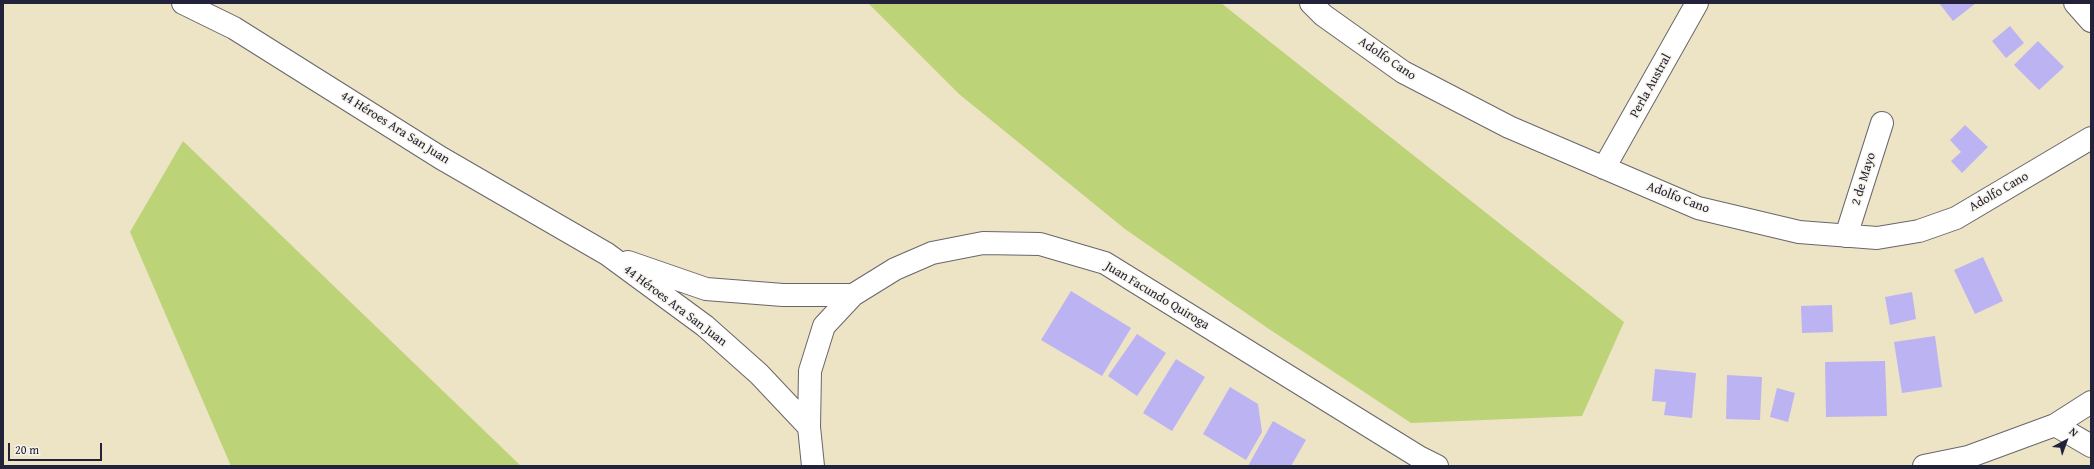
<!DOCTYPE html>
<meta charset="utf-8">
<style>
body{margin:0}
#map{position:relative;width:2094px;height:469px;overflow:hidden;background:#ede3c5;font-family:"Gentium Book Plus",serif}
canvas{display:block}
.frame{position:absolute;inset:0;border:4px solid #22223b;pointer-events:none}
.north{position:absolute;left:2046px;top:421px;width:40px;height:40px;-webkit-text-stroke:3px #f7f3e8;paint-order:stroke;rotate:41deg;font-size:11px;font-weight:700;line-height:16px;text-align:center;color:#22223b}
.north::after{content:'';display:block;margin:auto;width:14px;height:18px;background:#22223b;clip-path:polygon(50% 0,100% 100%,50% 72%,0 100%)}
.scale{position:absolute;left:8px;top:443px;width:94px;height:18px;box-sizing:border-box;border:2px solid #22223b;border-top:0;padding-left:5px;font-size:12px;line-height:14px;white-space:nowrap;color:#22223b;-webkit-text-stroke:3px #f7f3e8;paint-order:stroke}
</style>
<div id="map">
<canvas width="2094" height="469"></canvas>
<div class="frame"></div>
<div class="north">N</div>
<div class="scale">20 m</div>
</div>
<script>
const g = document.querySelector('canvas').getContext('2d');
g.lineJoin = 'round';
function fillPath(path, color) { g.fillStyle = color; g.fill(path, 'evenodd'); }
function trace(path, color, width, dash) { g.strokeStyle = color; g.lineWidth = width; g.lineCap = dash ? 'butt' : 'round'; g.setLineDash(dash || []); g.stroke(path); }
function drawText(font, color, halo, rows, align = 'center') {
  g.font = font + ' "Gentium Book Plus",serif'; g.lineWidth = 3; g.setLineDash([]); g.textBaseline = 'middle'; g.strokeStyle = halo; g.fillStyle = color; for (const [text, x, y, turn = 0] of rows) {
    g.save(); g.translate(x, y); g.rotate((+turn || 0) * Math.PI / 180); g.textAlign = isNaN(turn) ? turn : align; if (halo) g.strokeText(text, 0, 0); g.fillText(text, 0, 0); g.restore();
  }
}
fillPath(new Path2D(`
 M868,3H1221L1624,322L1582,416L1411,423L1269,329L1125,229L959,94Z
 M183,141L521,466H231L130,232Z`), '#bdd377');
fillPath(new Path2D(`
 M1939,3H1976L1953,21Z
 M2010,26L2024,43L2006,58L1992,41Z
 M2038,41L2064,67L2039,90L2014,65Z
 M1965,125L1988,147L1962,173L1951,161L1961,152L1950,140Z
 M1983,257L2003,301L1975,314L1954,270Z
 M1071,291L1131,328L1102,376L1041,340Z
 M1912,292L1916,319L1890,325L1885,297Z
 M1832,305L1833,332L1802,333L1801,306Z
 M1137,334L1166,353L1137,396L1108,376Z
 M1935,336L1942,387L1902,393L1894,342Z
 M1176,359L1205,377L1172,431L1143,413Z
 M1885,361L1887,416L1826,417L1825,362Z
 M1655,369L1696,373L1692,418L1664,415L1666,402L1652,401Z
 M1727,375L1762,377L1760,420L1726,419Z
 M1230,387L1258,404L1262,432L1246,460L1203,434Z
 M1777,388L1795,393L1788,422L1770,417Z
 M1273,421L1306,440L1291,466H1248Z`), '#bcb3f3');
const minor = new Path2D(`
 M183,3L234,28L441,158L607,254L705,326L759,374L809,427
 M1311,3L1323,15L1403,72L1509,127L1698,208L1799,232L1877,238L1919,231L1956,218L2091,138
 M2075,3L2091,21
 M1604,168L1697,3
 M1846,236L1882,123
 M628,262L706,289L783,295H853
 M2055,425L2091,446
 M813,466L809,427L810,371L824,326L853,295L895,269L932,253L983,243L1040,244L1105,263L1419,457L1437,466
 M1924,466L1968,457L2055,425L2091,402`);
trace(minor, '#69666b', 24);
trace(minor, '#fff', 22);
drawText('13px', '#22223b', '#f7f3e8', [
 ["Adolfo Cano",1387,59,34],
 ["Perla Austral",1651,86,-61],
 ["44 Héroes Ara San Juan",395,128,32],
 ["2 de Mayo",1864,179,-73],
 ["Adolfo Cano",1999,192,-30],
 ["Adolfo Cano",1678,198,21],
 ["Juan Facundo Quiroga",1157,296,31],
 ["44 Héroes Ara San Juan",675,306,37]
]);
</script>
